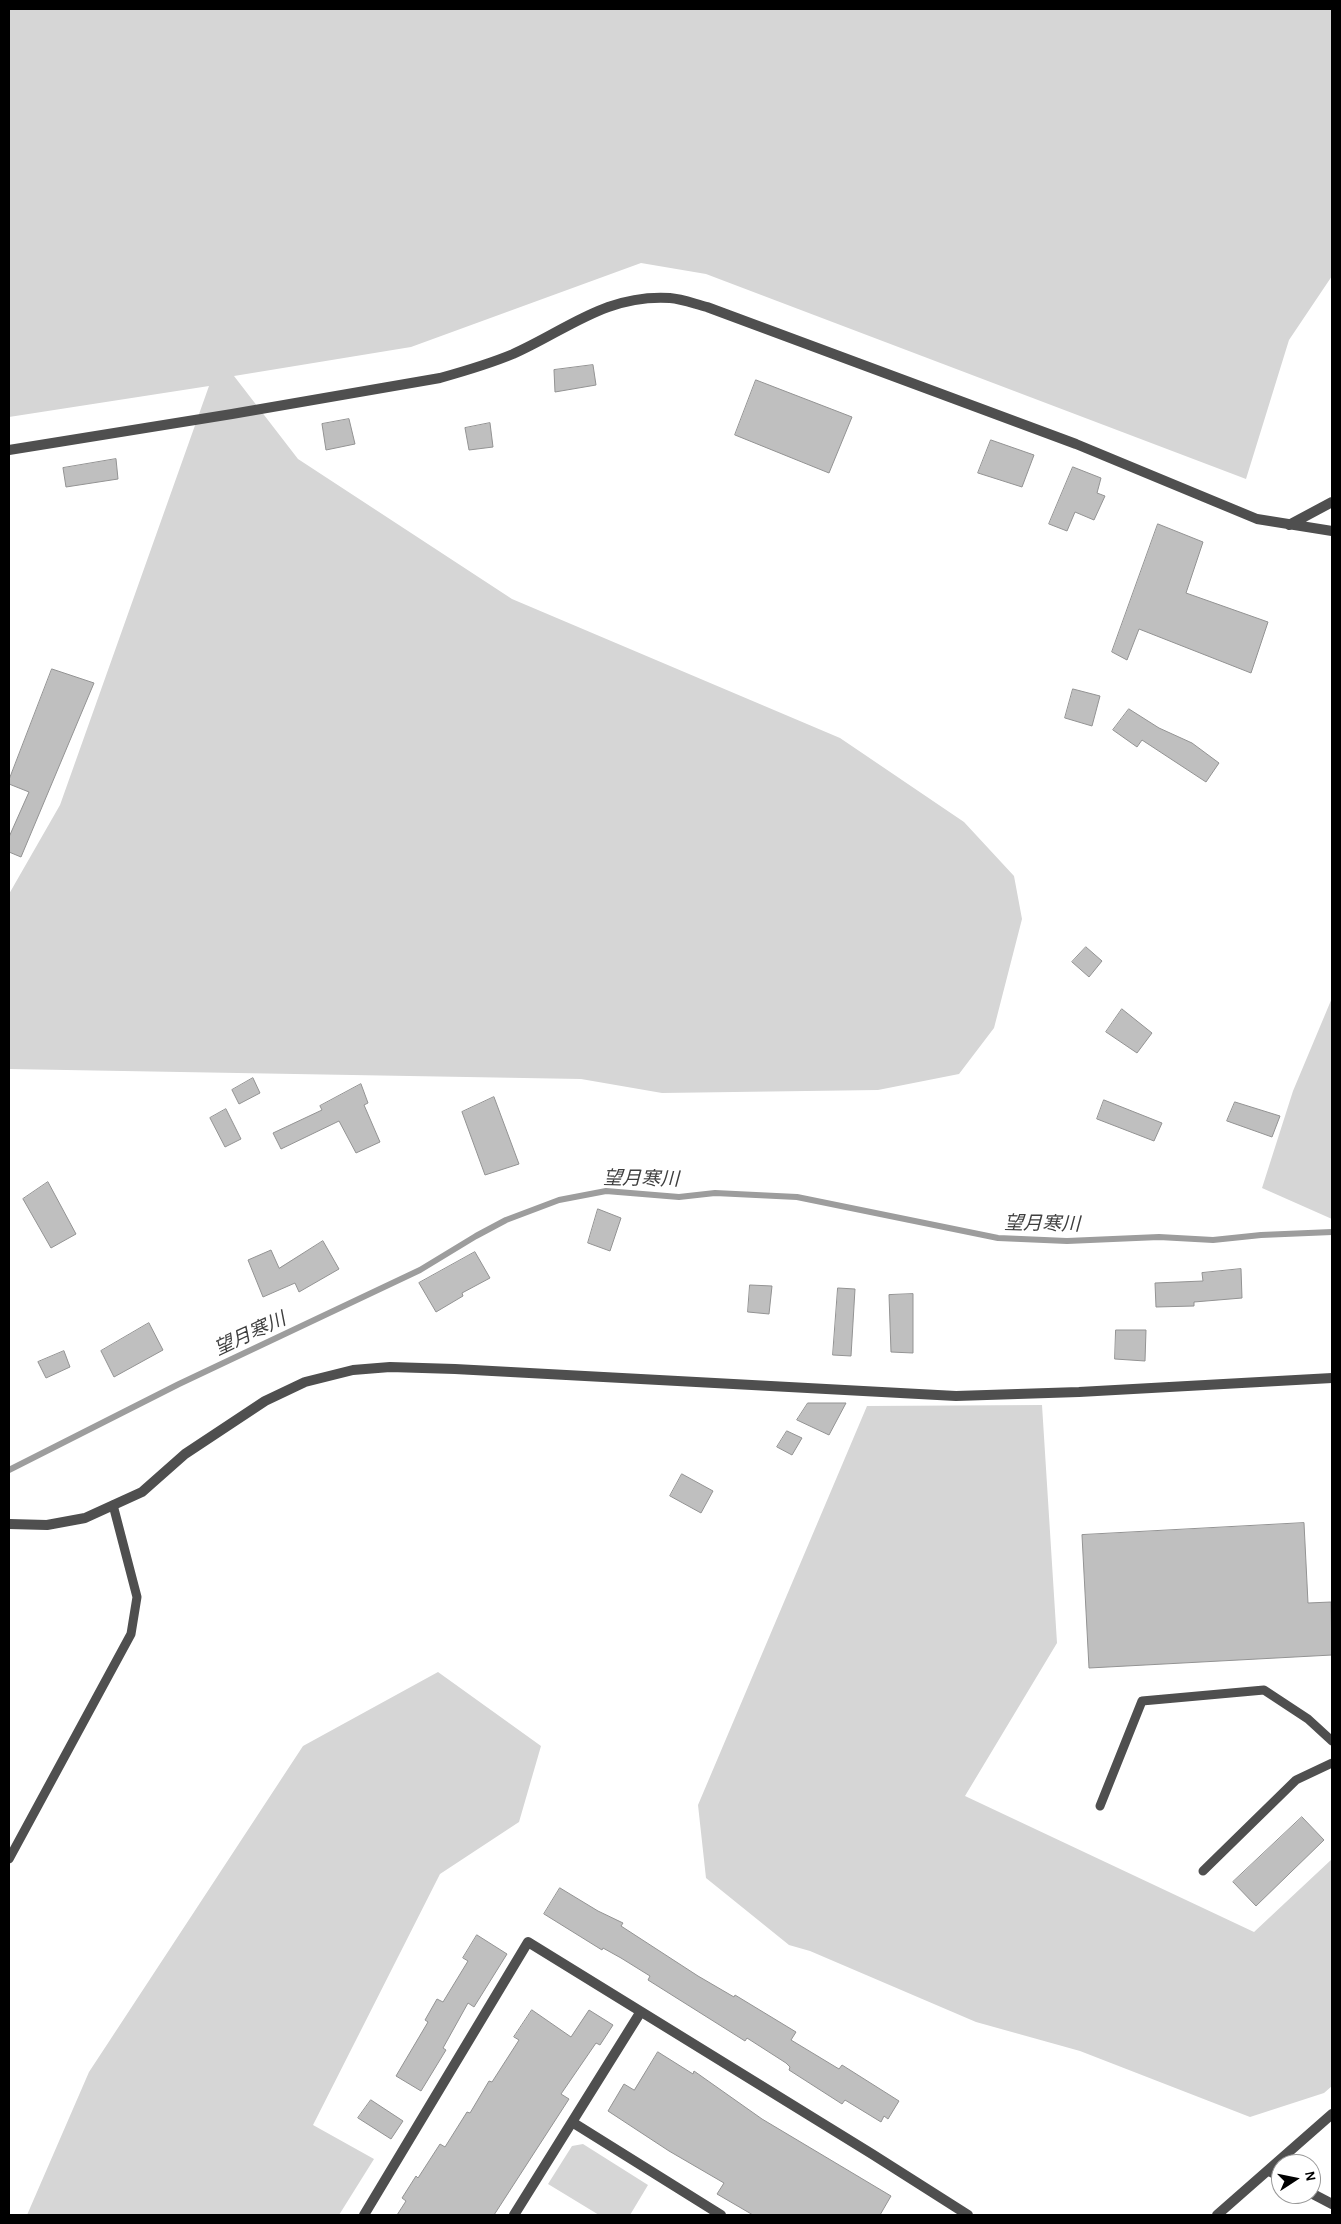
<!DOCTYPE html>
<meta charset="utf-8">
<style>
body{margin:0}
#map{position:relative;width:1341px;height:2224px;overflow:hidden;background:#fff;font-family:"Alegreya Sans",sans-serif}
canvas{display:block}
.frame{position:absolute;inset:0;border:10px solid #000;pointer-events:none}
.north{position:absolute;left:1271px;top:2154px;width:50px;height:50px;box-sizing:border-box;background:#fff;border:1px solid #999;border-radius:50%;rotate:79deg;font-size:14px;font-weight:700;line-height:20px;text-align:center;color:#000}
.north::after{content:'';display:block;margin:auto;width:18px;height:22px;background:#000;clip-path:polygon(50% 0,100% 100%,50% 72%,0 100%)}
</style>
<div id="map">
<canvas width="1341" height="2224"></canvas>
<div class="frame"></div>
<div class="north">N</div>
</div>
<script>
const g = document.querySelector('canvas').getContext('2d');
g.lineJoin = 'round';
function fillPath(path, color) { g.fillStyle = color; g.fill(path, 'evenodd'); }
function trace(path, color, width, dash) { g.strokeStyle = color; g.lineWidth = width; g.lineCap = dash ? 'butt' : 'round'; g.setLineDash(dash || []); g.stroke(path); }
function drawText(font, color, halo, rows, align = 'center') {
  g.font = font + ' "Alegreya Sans","Noto Sans JP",sans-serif'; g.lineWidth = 4; g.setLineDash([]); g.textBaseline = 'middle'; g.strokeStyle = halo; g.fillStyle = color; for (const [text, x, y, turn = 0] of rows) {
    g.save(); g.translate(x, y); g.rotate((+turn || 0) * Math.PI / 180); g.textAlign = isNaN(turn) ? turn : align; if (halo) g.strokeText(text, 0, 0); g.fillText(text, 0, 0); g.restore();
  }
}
fillPath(new Path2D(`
 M9,9H1332V276L1289,340L1246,479L706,274L641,263L411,347L234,376L298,459L512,599L840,738L964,822L1014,876L1022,919L994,1028L959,1074L878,1090L662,1093L581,1079L9,1069V894L60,805L209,386L9,417Z
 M1332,998V1219L1262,1188L1293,1091Z
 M1042,1405L1057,1643L965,1796L1254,1932L1332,1859V2086L1324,2093L1250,2117L1080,2051L976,2022L810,1951L789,1945L706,1878L698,1805L867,1406Z
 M438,1672L541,1746L519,1822L440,1874L313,2125L374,2159L339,2215H27L89,2072L303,1746Z
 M583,2144L648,2185L630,2215H599L548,2184L572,2146Z`), '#d6d6d6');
trace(new Path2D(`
 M9,1470L179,1384L420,1270L476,1236L506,1220L559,1200L606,1191L679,1197L715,1193L797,1197L998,1238L1067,1241L1159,1237L1213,1240L1261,1235L1332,1232`), '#9d9d9d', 6);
const building = new Path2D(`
 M593,365L596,385L555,392L554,370Z
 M756,380L852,417L829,473L735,435Z
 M349,419L355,444L326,450L322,424Z
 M490,423L493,447L469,450L465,428Z
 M991,440L1034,455L1022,487L978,473Z
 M116,459L118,479L66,487L63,468Z
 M1073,467L1101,478L1097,493L1105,496L1094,520L1075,512L1067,531L1049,524Z
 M1158,524L1203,542L1186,593L1268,622L1251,673L1139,629L1127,660L1112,652Z
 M52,669L94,683L21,857L9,852V837L29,792L9,784V780Z
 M1073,689L1100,696L1092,726L1065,718Z
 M1129,709L1159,728L1192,743L1219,763L1206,782L1142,740L1137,747L1113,730Z
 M1086,947L1102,961L1089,977L1072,962Z
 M1122,1009L1152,1033L1137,1053L1106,1032Z
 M253,1078L260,1093L239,1104L232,1090Z
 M361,1084L368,1103L364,1105L380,1142L356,1153L339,1121L281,1149L273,1133L322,1110L320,1106Z
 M494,1097L519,1164L485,1175L462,1112Z
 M1104,1100L1162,1123L1154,1141L1097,1119Z
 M1235,1102L1280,1116L1272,1137L1227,1121Z
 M226,1109L241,1139L225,1147L210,1118Z
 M48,1182L76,1234L51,1248L23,1199Z
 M598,1209L621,1218L610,1251L588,1243Z
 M323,1241L339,1269L299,1292L295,1283L263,1297L248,1260L271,1250L279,1268Z
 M475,1252L490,1278L462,1293L463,1296L436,1312L419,1283Z
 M1241,1269L1242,1298L1194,1302V1306L1156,1307L1155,1283L1203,1281L1202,1273Z
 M750,1285L772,1286L769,1314L748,1312Z
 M838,1288L855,1289L851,1356L833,1355Z
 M913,1294V1353L891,1352L889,1295Z
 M149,1323L163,1350L114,1377L101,1351Z
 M1116,1330H1146L1145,1361L1115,1359Z
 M64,1351L70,1367L46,1378L38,1362Z
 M808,1403H846L829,1435L797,1420Z
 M787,1431L802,1438L792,1455L777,1447Z
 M682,1474L713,1491L701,1513L670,1496Z
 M1304,1523L1308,1603L1331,1602L1332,1655L1089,1668L1082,1535Z
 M1302,1817L1324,1840L1256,1906L1233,1882Z
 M560,1888L598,1911L623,1923L621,1926L698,1976L734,1997L735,1995L796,2032L791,2040L839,2069L842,2065L899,2101L888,2119L884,2116L881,2122L845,2100L842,2104L789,2070L790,2067L786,2063L747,2038L745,2041L648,1980L650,1976L621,1958L603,1948L602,1950L544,1914Z
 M477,1935L507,1954L474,2007L468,2003L443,2048L446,2050L421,2091L396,2076L428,2022L425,2020L437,1999L443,2002L468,1961L463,1958Z
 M532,2010L571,2037L589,2010L613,2025L600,2045L596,2043L561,2094L569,2099L494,2215H397L406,2201L402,2198L416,2176L418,2178L440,2144L445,2147L467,2112L470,2113L489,2081L492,2082L519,2040L514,2037Z
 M658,2052L693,2074L694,2071L762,2119L891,2196L880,2215H753L717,2194L724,2183L669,2151L608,2111L624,2084L634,2090Z
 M371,2100L403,2121L391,2139L358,2118Z`);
fillPath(building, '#bfbfbf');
trace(building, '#939393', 1);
trace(new Path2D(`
 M1100,1806L1142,1701L1264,1690L1308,1719L1332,1741
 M9,1859L131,1634L137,1597L113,1505
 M1203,1871L1296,1780L1332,1763`), '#4f4f4f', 9);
trace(new Path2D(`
 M640,2013L572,2122L721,2215
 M1269,2171L1281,2177
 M1311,2193L1332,2204
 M364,2215L528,1942L872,2154L968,2215
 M514,2215L572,2122`), '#4f4f4f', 10);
trace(new Path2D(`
 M9,450L232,414L440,378C465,371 489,364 513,354C567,330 606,294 670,298C682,299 695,304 707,307L1076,444L1257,519L1332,531
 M1289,525L1332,502
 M9,1524L47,1525L85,1518L142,1492L185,1454L265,1401L305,1382L353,1370L390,1367L455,1369L956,1396L1079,1392L1332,1378
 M1217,2215L1332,2114`), '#4f4f4f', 10);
drawText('italic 19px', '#3e3e3e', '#fff', [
 ["望月寒川",641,1179,1],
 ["望月寒川",1042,1224,1],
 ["望月寒川",250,1334,-25]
]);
</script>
